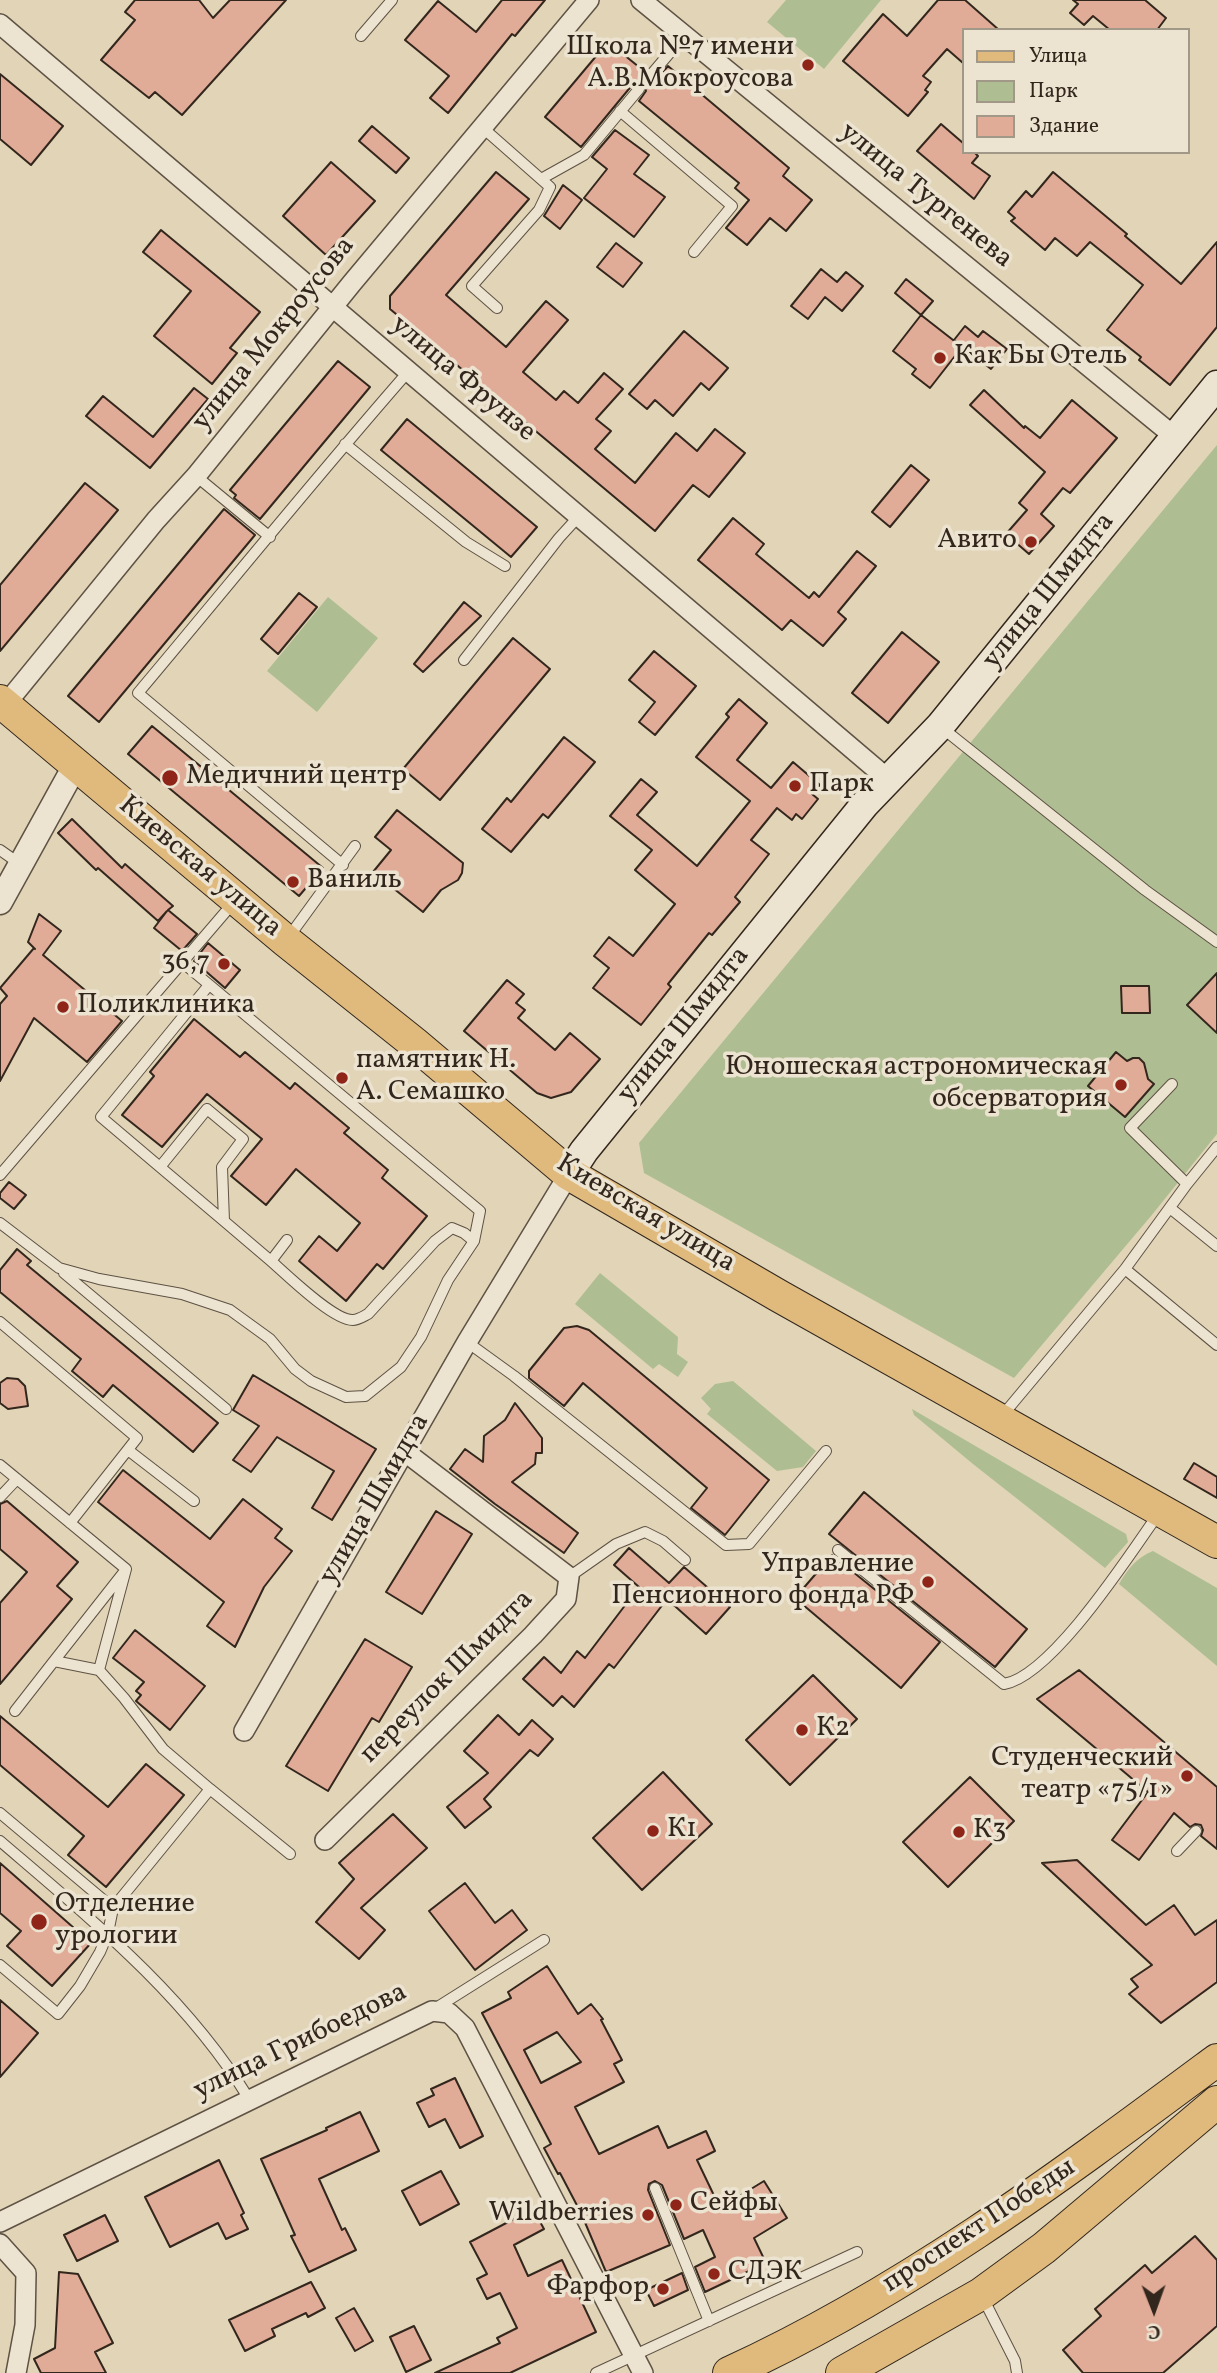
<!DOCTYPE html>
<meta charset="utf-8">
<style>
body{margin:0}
#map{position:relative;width:1217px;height:2373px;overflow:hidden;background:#e1d4b7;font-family:Vollkorn,serif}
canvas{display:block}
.legend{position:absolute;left:962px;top:28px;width:228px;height:126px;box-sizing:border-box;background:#ece3d0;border:2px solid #a29888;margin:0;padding:9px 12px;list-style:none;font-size:21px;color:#33271d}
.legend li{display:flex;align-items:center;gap:14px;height:35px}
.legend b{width:35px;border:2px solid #a29888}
.north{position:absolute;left:1119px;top:2275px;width:70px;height:70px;-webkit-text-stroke:5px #ece3d0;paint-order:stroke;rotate:179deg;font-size:19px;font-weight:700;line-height:28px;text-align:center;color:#33271d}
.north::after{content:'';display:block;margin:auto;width:24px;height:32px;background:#33271d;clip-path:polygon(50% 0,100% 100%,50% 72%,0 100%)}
</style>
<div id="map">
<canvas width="1217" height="2373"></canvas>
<ul class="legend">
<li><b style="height:9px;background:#e0ba7c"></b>Улица</li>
<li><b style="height:19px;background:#aebe92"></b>Парк</li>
<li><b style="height:19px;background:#e0ab97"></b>Здание</li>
</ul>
<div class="north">С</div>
</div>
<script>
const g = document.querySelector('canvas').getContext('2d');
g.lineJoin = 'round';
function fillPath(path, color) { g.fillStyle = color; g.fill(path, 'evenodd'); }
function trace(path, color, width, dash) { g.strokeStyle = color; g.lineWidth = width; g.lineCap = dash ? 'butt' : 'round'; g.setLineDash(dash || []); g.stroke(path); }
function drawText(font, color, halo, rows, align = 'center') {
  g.font = font + ' Vollkorn,serif'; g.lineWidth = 7; g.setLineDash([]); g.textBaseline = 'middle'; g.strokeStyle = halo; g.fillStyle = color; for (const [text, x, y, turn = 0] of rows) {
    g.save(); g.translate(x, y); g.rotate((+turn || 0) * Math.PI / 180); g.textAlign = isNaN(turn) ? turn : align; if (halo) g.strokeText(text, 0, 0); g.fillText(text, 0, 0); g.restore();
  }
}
fillPath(new Path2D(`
 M786,0H881L824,69L767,22Z
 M1217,445V1134L1151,1216L1014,1378L644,1173L639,1143Z
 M328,597L378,638L317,712L267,671Z
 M600,1273L678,1337L677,1354L688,1362L678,1377L659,1364L653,1369L575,1304Z
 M733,1381L816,1451L803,1467L777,1471L707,1414L711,1409L701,1398L715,1384Z
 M912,1409L1126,1534L1128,1542L1105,1568L973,1464L914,1415Z
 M1153,1551L1217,1588V1666L1119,1584C1128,1569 1136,1558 1153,1551Z`), '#aebe92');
const building = new Path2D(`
 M135,0H199L213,18L230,0H286L182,115L155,92L149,98L101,60L135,20L125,12Z
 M502,0H545L515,36L512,34L448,113L430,98L449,76L405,40L438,1L476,32Z
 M938,0H965L999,30H963V63L947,49L923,76L931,82L925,90L928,92L908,116L843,61L883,14L907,36Z
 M1073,0H1145L1166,18L1157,30H1110L1093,16L1084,25L1070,13L1078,4Z
 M608,42L644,71L643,78L648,83L655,81L668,66L789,168L783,176L812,200L786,231L770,218L747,245L726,228L749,200L735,188L739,183L639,101L646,91L643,83L637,82L633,84L581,147L545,117Z
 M0,74L63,126L31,165L0,139Z
 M941,124L963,143V152H974L978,156L972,163L990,176L974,199L917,151Z
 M372,126L409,158L396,173L359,141Z
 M615,130L649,155L634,174L665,197L634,237L584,198L607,169L592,157Z
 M331,162L375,201L326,255L283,216Z
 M496,172L529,199L446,295L506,347L546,301L568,320L523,372L556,400L564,391L578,403L604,373L623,389L596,419L611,431L595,449L635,483L676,433L697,451L715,429L745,453L709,497L693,485L655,531L390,309V296Z
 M1053,172L1127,234L1125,236L1181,284L1217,242V327L1170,385L1139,360L1141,357L1107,330L1143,285L1090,242L1077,256L1055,238L1045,250L1011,221L1015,218L1008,212L1026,191L1032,197Z
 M563,185L582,200L560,229L544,216Z
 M161,230L260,312L230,348L237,353L212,384L154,336L191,291L143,252Z
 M616,243L642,263L623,287L597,267Z
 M821,269L837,282L846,272L863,286L842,311L825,297L808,319L791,306Z
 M906,279L933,301L921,315L895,293Z
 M921,315L962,347L930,388L912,374L916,369L893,351Z
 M965,326L978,337L983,331L1007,349L991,369L954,340Z
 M684,331L728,368L709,390L701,383L673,416L655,400L647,409L629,394Z
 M338,361L370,387L260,519L234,498L236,495L230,490Z
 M194,388L208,399L150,468L86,416L103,396L153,437Z
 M984,390L1024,428L1025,426L1040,438L1072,400L1117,438L1070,493L1063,488L1041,514L1054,526L1029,554L1006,534L1027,510L1019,503L1045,472L970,405Z
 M407,419L537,527L511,557L381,450Z
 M911,465L929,480L890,527L872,512Z
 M85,483L118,510L0,651V585Z
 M224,509L255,535L99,722L68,696Z
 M733,518L764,544L756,554L809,598L814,592L819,597L857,551L876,566L838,612L846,619L823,646L791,620L782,630L698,560Z
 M299,593L317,607L278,654L261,639Z
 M464,602L481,616L423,672L414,664Z
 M902,632L939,662L888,723L852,693Z
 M513,638L550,669L440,800L403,769Z
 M654,651L696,686L655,735L639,722L655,702L629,680Z
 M739,699L767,723L737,760L771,788L793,762L820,785L812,794L818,799L802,819L796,814L792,820L777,808L751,840L769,854L735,897L740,902L712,935L709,933L668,984L671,987L641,1025L593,988L609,968L594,956L609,937L633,956L675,904L635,870L652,850L610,816L641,779L657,792L637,815L697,866L750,801L696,757L729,717L726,714Z
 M152,726L323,868L299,896L128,754Z
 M564,737L595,762L548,818L543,814L511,852L482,829L507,798L511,802Z
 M397,810L463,863L462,873L458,880L441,890L423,912L373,872L391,850L375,837Z
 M72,819L122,868L125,864L173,906L168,910L197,934L182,951L154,928L167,911L158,921L98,868L96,870L58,833Z
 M39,914L61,931L43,955L122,1021L87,1062L34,1018L0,1081V1004L7,996L0,988L34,948L35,949L28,942Z
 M208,943L240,970L225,988L194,961Z
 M1217,973V1033L1187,1005Z
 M507,980L524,994L516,1003L525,1010L518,1018L555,1050L570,1033L600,1059L571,1092L551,1098L537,1093L464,1031Z
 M1121,986H1149L1150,1013H1122Z
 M194,1019L240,1057L245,1052L290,1089L295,1083L349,1128L344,1133L388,1170L382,1178L427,1216L383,1269L377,1264L346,1301L299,1261L319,1236L337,1251L360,1223L296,1169L266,1205L231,1176L262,1139L207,1094L162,1147L122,1115L154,1076L150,1072Z
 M1116,1052L1127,1061L1133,1058H1139L1144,1063L1148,1079L1154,1084L1125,1117L1088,1086Z
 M9,1182L26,1195L14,1209L0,1198V1193Z
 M17,1249L31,1261L27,1265L218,1423L193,1452L113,1385L103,1397L72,1371L81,1359L0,1292V1270Z
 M577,1326L589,1330L769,1480L725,1535L691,1508L707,1488L583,1383L564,1406L529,1378V1371L564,1328Z
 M253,1375L376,1449L332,1520L312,1508L334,1471L277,1437L251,1472L233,1460L259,1426L233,1410Z
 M7,1378L18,1379L25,1386L28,1406L8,1409L0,1403V1383Z
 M515,1403L542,1438V1453H536L535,1464L512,1482L578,1533L564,1553L495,1504L450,1469L465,1449L483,1462L484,1436L505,1420Z
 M1194,1463L1217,1477V1498L1184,1479Z
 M123,1470L210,1539L243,1499L282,1529L275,1538L292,1551L264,1587L235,1647L207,1626L224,1602L98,1502Z
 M864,1492L1027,1629L995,1667L829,1534Z
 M7,1501L78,1562L57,1586L72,1599L0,1684V1603L27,1572L0,1549V1504Z
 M436,1511L472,1534L422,1614L386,1592Z
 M629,1548L669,1583L684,1567L730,1607L706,1634L667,1599L614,1668L609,1664L574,1707L562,1696L553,1706L523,1679L544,1657L561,1673L577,1651L585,1658L639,1587L614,1565Z
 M832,1555L940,1642L901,1688L795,1598Z
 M135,1630L205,1686L170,1730L136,1701L141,1695L136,1691L144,1682L113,1658Z
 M365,1639L412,1667L379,1722L372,1718L328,1791L286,1766Z
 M1079,1670L1217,1787V1849L1201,1836L1203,1830L1201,1825L1195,1824L1190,1827L1174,1813L1139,1860L1112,1840L1148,1792L1037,1699Z
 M813,1675L857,1719L790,1785L746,1740Z
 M498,1715L519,1735L532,1720L553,1739L538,1756L530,1750L484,1799L491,1807L465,1828L447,1807L488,1773L464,1751Z
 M0,1716L108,1807L146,1764L184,1795L106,1887L68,1855L84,1836L0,1765Z
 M663,1772L712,1824L642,1890L593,1838Z
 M970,1777L1014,1821L948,1887L903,1842Z
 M393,1814L427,1848L361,1908L385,1930L359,1959L316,1922L354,1879L339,1863Z
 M1077,1860L1146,1925L1174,1905L1195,1935L1217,1920V1982L1161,2023L1129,1994L1138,1987L1131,1979L1152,1965L1042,1863Z
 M0,1863L91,1943L52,1986L7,1946L21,1931L0,1913Z
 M465,1883L495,1923L512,1910L527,1930L475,1970L429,1911Z
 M547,1966L578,2014L591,2004L603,2019L601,2020L622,2060L614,2064L624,2082L575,2107L599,2154L658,2126L668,2148L706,2131L715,2151L697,2160L720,2208L764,2181L787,2218L754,2238L766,2263L705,2292L695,2267L715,2257L703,2230L684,2239L662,2185L655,2181L649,2184L648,2190L670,2245L606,2272L581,2213L560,2173L558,2174L544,2148L551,2144L482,2013L511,1998L508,1992ZM557,2032L581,2062L541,2083L524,2050Z
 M0,2000L38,2033L0,2077Z
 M455,2078L483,2136L460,2148L445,2119L429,2127L417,2103L434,2095L431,2089Z
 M360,2112L379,2151L319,2179L342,2230L345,2228L356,2250L309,2272L291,2236L295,2235L261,2159L327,2130L326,2128Z
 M219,2160L244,2213L241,2215L248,2229L226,2239L218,2223L170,2247L145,2197Z
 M441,2171L459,2204L420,2225L402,2191Z
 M533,2209L544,2229L514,2245L528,2276L562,2260L596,2332L510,2373H435L500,2343L497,2338L517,2328L500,2293L487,2299L477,2279L487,2274L470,2242Z
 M105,2215L118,2241L77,2261L64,2235Z
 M1195,2236L1217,2260V2326L1163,2373H1083L1063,2350L1101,2316L1095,2309L1145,2265L1152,2273Z
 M59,2272L78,2274L113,2343L95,2352L106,2373H41L34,2359L55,2348Z
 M682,2273L688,2290L654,2306L646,2290Z
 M311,2282L325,2308L308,2317L306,2313L272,2329L275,2336L245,2351L229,2320Z
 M354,2308L373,2341L355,2351L336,2318Z
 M414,2326L431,2360L406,2372L390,2337Z`);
fillPath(building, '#e0ab97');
trace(building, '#33271d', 2);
const service = new Path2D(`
 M361,36L392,0
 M650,76L684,36
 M620,111L732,206L694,252
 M483,128L550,187L539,210L472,286L497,308
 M541,179L584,155L639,89
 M345,444L466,542L505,566
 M196,476L270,537
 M464,660L559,538L580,515
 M941,727L1145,890L1217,942
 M0,850L20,864
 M343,865L138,693C228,586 316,477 408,372
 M288,938L355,846
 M209,985L101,1117L160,1167L207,1109L243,1139L222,1167L224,1221L271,1261
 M1172,1084L1130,1128L1187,1184
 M160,1167L224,1221
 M0,1175L234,902
 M1170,1208L1217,1246
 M0,1223L59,1268L99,1279L182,1294L230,1310L270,1339L295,1369L311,1381L346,1397L365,1396L401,1367L421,1337L448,1280L474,1241L480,1211L182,962
 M287,1240L271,1261C287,1275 334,1321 353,1320C358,1320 364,1316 368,1314L435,1241L452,1228L464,1233L474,1241
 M1125,1269L1217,1345
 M64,1273L226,1409
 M0,1322L137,1438L70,1523
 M467,1342L514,1376L726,1545L749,1544L826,1451
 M1002,1416L1125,1269L1187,1184L1217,1147
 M128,1450L194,1501
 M0,1465L126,1569L99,1670L124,1698L163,1749L210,1789L113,1908L108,1933L100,1952L80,1986L58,2014L0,1965
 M0,1497L17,1479
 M838,1550L1004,1684C1052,1676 1130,1554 1159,1513
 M569,1577L616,1544L645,1532L663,1541L685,1560
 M54,1661L124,1572
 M15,1711L54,1661L99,1670
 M210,1789L290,1854
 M0,1813L113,1908
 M0,1841C91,1919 186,1996 249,2099
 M1177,1851L1196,1831
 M436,2008L544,1940
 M655,2188L709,2321
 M983,2298L1015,2361L1017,2373
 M596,2373L857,2252`);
const minor = new Path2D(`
 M641,0L1175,437
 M0,24L889,780
 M5,705L156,520L196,476L352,283L589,0
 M244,1731L467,1342L569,1174
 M325,1840L533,1635L566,1599L569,1577L404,1451
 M0,2222L432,2011L449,2013L465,2028L643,2373
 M0,2244L26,2273L25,2325L16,2373`);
const tertiary = new Path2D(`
 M0,902L75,766`);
const secondary = new Path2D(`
 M569,1174L584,1151L865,804L940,726L1217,385`);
const primary = new Path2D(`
 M0,701L286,941L414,1043L569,1174L779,1296L1217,1542
 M729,2373C906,2292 1062,2175 1217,2060
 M842,2373L981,2294L1044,2248L1217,2102`);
trace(service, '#5e5244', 12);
trace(minor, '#5e5244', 22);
trace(tertiary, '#5e5244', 27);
trace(secondary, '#33271d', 31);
trace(primary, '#33271d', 34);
trace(service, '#ece3d0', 10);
trace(minor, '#ece3d0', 19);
trace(tertiary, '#ece3d0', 24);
trace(secondary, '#ece3d0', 28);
trace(primary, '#e0ba7c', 32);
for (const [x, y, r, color] of [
 [808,65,7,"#8f2418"],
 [940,358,7,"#8f2418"],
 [1031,542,7,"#8f2418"],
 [170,778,9,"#8f2418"],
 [795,786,7,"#8f2418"],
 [293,882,7,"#8f2418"],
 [224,964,7,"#8f2418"],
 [63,1007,7,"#8f2418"],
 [342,1078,7,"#8f2418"],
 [1121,1085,7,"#8f2418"],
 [928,1582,7,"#8f2418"],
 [802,1730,7,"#8f2418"],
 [1187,1776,7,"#8f2418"],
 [653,1831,7,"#8f2418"],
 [959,1832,7,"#8f2418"],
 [39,1922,9,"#8f2418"],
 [676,2205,7,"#8f2418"],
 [648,2215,7,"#8f2418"],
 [714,2274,7,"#8f2418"],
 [663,2289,7,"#8f2418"]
]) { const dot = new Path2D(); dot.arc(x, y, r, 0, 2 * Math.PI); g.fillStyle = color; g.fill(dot); trace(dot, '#ece3d0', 2.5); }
drawText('28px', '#33271d', '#ece3d0', [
 ["Школа №7 имени",794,49,"right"],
 ["А.В.Мокроусова",794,81,"right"],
 ["Как Бы Отель",954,358],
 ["Авито",1017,542,"right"],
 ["Медичний центр",186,778],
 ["Парк",809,786],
 ["Ваниль",307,882],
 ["36,7",210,964,"right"],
 ["Поликлиника",77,1007],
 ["памятник Н.",356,1062],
 ["А. Семашко",356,1094],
 ["Юношеская астрономическая",1107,1069,"right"],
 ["обсерватория",1107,1101,"right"],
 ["Управление",914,1566,"right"],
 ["Пенсионного фонда РФ",914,1598,"right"],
 ["К2",816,1730],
 ["Студенческий",1173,1760,"right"],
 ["театр «75/1»",1173,1792,"right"],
 ["К1",667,1831],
 ["К3",973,1832],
 ["Отделение",55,1906],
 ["урологии",55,1938],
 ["Сейфы",690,2205],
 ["Wildberries",634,2215,"right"],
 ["СДЭК",728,2274],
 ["Фарфор",649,2289,"right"]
], 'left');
drawText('28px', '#33271d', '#ece3d0', [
 ["улица Тургенева",925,197,39],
 ["улица Мокроусова",275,335,-51],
 ["улица Фрунзе",462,380,40],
 ["улица Шмидта",1050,592,-51],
 ["Киевская улица",199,868,40],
 ["улица Шмидта",685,1026,-51],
 ["Киевская улица",645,1215,31],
 ["улица Шмидта",376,1500,-60],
 ["переулок Шмидта",448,1678,-45],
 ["улица Грибоедова",301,2043,-26],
 ["проспект Победы",980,2227,-33]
]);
</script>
